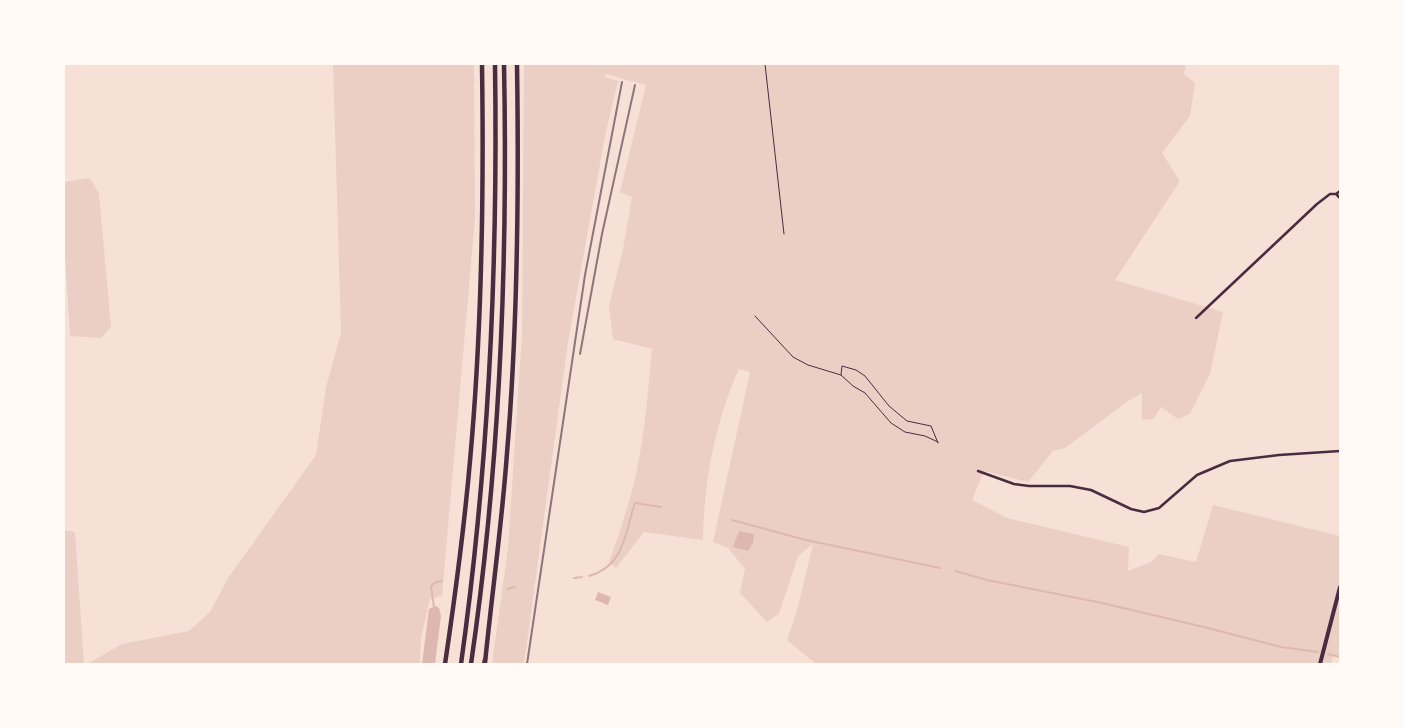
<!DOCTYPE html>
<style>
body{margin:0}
#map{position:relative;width:1404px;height:728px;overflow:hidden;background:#f7e1d7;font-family:Barlow,sans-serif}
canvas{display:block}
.frame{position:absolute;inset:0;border:65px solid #fffaf5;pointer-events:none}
</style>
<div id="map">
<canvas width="1404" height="728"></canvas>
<div class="frame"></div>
</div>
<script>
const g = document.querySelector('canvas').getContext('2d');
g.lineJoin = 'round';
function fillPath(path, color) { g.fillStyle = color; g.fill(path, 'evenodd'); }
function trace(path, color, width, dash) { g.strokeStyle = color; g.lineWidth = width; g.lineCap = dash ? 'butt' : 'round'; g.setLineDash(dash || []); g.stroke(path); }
fillPath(new Path2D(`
 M333,64H474L475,218L442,596L430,599L421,638L420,664H87L122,644L189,631L210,612L228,578L316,455L326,387L341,333Z
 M524,64H1186L1184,74L1195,83L1190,116L1162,153L1180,181L1115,280L1223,312L1210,374L1190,414L1178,419L1161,407L1153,419L1142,420V393L1128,401L1065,448L1053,451L1028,482L984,471L972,500L1007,518L1129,547L1128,571L1151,562L1159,554L1196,562L1213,505L1340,536V656L1334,655L1331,664H816L787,640L797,611L813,544L798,556L779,614L767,622L740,593L745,569L728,548L713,542L750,372L739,369C715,422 704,482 703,540L644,532L616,568L609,561C620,533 629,503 636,474C645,433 648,390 652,349L613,339L609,306L623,249L632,197L620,192L646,85L605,74V77L618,81L605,136L568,342L524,664H492L508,548L522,334Z
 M90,178L99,194L111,327L101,338L70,336L64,240V182Z
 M64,530L75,532L84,664H64Z`), '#ebcfc5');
fillPath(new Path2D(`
 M739,531L754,534L753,543L748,551L733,547Z
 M598,592L611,597L608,605L595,600Z
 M436,606L439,608L441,616L435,664H422L429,609Z`), '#dcb8b0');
trace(new Path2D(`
 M732,520L806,540L940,568
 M955,571L987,580L1102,603L1208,628L1281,647L1318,652
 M589,576C625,566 625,532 635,503L661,507
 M574,578L582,577
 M507,589L515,587
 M434,607L431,587L434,583L442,581
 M1328,654L1340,657`), '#dcb8b0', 2);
trace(new Path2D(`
 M765,64L784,234
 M755,316L793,357L808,365L841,375L842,366L856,370L865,376L889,406L907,421L931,426L938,443
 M841,375L853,386L865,393L891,423L905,432L925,436L938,442`), '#4a2c40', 1);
trace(new Path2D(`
 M1336,194L1340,198
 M1196,318L1317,204L1330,194H1336L1340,191
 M978,471L1014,484L1029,486H1070L1091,490L1131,509L1144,512L1159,508L1197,475L1230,461L1279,455L1340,451`), '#4a2c40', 2.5);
trace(new Path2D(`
 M1320,664L1340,587`), '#4a2c40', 4);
trace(new Path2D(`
 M485,663C492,593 502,523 507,453C518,323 519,193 517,64
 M445,664C455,597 464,529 470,461C482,329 484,196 482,64`), '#4a2c40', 4.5);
trace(new Path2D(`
 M461,664C489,465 498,265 495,64
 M471,664C500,466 508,264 504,64
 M484,664L485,660`), '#4a2c40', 4.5);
trace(new Path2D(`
 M580,354L602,234L635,85
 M527,664L585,275L622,82`), '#8f747c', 2);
</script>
